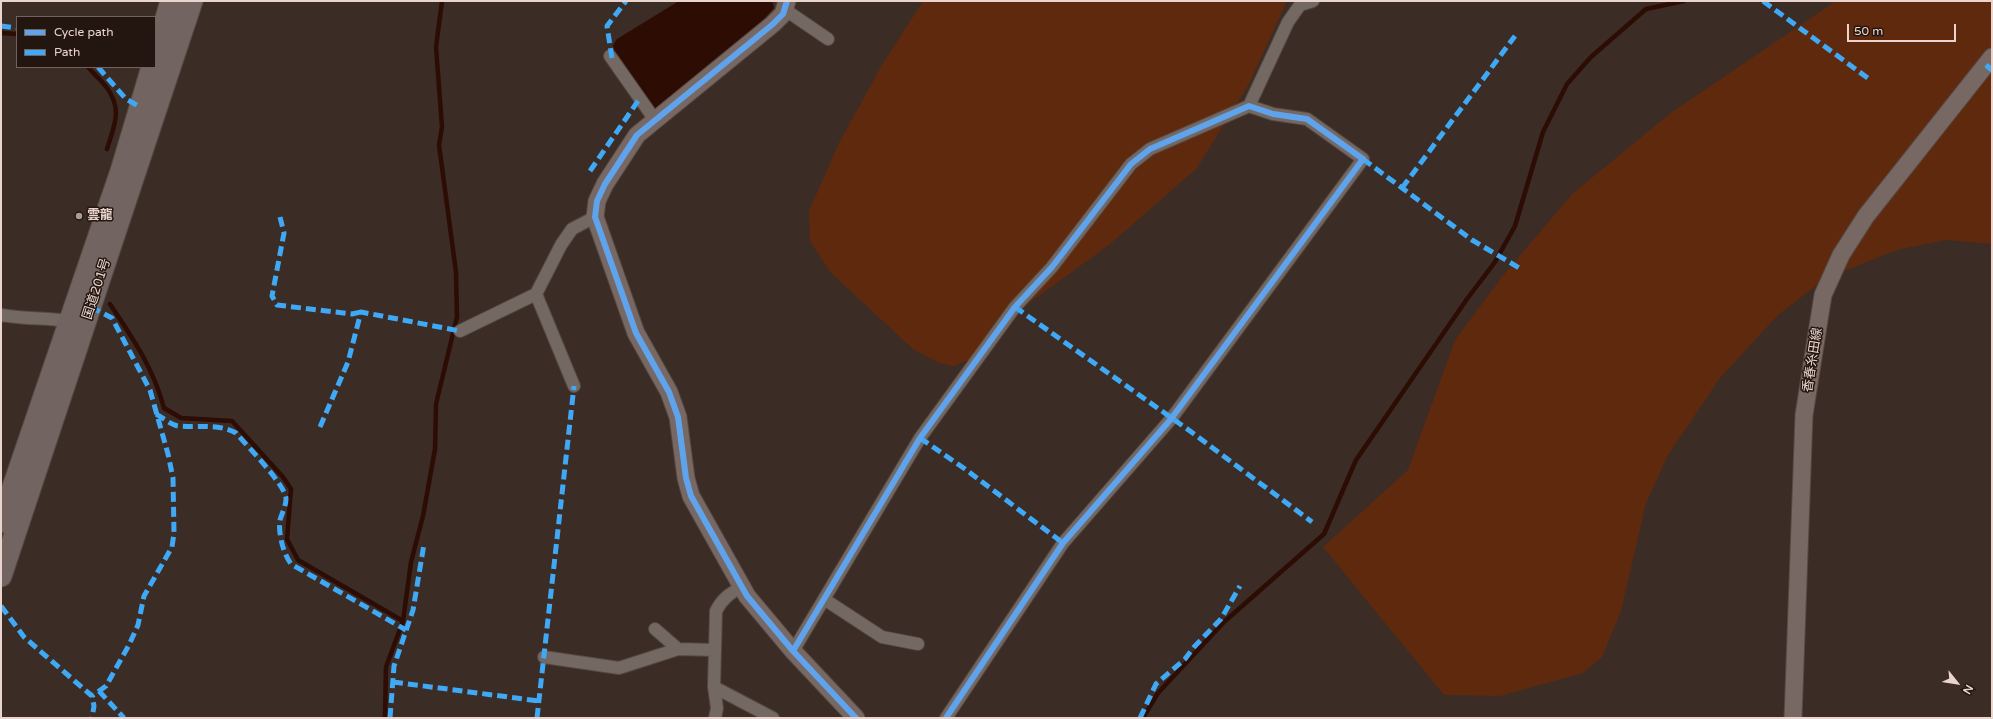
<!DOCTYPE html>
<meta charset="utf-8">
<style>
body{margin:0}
#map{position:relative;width:1993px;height:719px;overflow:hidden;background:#3c2c26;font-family:"Varela Round",sans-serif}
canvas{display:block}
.frame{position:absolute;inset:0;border:2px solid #e9d5cd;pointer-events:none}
.legend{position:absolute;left:16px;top:16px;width:140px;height:52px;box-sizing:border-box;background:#23150f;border:1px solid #72625b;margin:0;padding:5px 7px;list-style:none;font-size:12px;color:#e9d5cd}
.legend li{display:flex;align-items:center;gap:8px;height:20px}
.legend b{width:20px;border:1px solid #72625b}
.north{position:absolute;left:1937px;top:663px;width:40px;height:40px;-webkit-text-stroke:3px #23150f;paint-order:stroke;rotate:120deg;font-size:11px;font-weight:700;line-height:16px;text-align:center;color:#e9d5cd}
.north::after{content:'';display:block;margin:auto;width:14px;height:18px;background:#e9d5cd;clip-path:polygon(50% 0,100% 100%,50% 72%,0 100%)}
.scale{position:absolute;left:1847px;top:24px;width:109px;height:18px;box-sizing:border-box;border:2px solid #e9d5cd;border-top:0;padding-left:5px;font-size:12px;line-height:14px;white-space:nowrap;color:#e9d5cd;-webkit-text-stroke:3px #23150f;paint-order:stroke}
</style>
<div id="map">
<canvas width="1993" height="719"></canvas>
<div class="frame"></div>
<ul class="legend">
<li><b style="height:5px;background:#60a3ed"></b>Cycle path</li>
<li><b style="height:5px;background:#3fa9f5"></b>Path</li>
</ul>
<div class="north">N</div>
<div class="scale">50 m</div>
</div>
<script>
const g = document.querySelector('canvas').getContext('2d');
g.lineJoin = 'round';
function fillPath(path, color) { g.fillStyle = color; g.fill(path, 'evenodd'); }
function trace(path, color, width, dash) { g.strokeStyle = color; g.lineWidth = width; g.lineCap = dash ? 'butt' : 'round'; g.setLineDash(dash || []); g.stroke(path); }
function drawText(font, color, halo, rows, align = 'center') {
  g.font = font + ' "Varela Round","Noto Sans JP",sans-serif'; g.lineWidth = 3; g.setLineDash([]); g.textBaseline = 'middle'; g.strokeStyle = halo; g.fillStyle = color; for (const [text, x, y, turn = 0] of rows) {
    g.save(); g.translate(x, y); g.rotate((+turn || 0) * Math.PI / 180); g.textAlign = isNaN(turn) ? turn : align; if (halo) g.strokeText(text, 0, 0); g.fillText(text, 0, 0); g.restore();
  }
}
fillPath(new Path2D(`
 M923,1H1287L1249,84L1197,168L1109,245L1022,308L973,358L954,366L939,363L913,349L830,272L810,241L809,211L839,143L883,63Z
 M1836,1H1992V244L1945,240L1897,250L1826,278L1778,315L1720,378L1668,455L1646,503L1621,611L1602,657L1583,673L1500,696L1444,695L1323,547L1408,470L1455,340L1502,277L1572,194L1672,112Z`), '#5f290e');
fillPath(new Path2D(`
 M679,1H772L774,8L764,19L654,110L617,60L613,45L617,39Z`), '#2c0c03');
trace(new Path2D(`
 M1,33L17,34
 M88,67C94,74 101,80 107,88C123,110 114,126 107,149
 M110,304C133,339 153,367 164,408L181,418L232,421L283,477L291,489L287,539L298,560L403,621
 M385,718L386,667L403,621L411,562L423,516L435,449L436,404L457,317L456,272L439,145L442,127L436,47L442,1
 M1143,718L1158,693L1224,622L1324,534L1356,460L1467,299L1495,262L1515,226L1543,132L1567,84L1591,57L1646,9L1684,1`), '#2c0c03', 4.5);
const street = new Path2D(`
 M784,9L828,39
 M610,56L655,120
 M1249,106L1288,22L1300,5L1313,1
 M1,315C24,319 47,318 70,321
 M460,331L536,294
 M574,386L536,294L561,245L572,229L595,217
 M824,599L882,637L918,644
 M655,629L678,649L714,650
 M793,651L920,438L1015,307L1052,267L1131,164L1150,149L1249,106L1273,114L1307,119L1363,159L1171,419L1063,543L946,718
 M544,657L619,668L678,649
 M714,687L773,718
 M715,718L717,708L714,687L716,611C722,599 730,593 742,587`);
const secondary = new Path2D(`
 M787,1L783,14L773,24L637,135L605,184L597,201L595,217L636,333L669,392L678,417L686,478L691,496L747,596L793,651L856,718
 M1793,718L1804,415L1823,295L1841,255L1866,216L1992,57`);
const highway = new Path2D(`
 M155,56L171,1
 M1,522L121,171L152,67
 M1,576L192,1`);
trace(street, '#564842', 14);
trace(secondary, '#564842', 19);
trace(highway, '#564842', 23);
trace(street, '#736862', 12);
trace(secondary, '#786863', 17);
trace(highway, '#726460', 21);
trace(new Path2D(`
 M1763,1L1869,79
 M1,26L17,28
 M612,58L607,26L626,1
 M1986,65L1992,70
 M98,67L126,99L140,107
 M1363,159L1472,240L1521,269
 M590,171L640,98
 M1402,188L1515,36
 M280,217L284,233L272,296L277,305L352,314L361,312
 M91,307L112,318L150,390L168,454L173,478L174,533L172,547L144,596L138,625L129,645L106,686L92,696
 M1015,307L1190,431L1312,522
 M156,414C162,417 171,425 178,426C198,428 217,423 236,433C246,445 286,485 286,499C286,506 282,513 280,520C278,533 283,553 291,564L406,630
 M320,427L348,362L361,312L460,331
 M920,438L965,469L1063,543
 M1,606L24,637L92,696L94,706L92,718
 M393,682L539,701
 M99,691L124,718
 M390,718L394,666L413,610L424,544
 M537,718L574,386
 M1140,718L1156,684L1185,659L1194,647L1221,619L1240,586`), '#3fa9f5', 5, [10, 5]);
trace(new Path2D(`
 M787,1L783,14L773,24L637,135L605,184L597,201L595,217L636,333L669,392L678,417L686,478L691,496L747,596L793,651L856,718
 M793,651L920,438L1015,307L1052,267L1131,164L1150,149L1249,106L1273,114L1307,119L1363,159L1171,419L1063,543L946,718`), '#60a3ed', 6);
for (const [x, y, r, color] of [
 [79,216,4,"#ac9a93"]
]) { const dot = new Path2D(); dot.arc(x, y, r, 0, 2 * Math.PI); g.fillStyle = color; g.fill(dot); trace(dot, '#23150f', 1.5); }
drawText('bold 13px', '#e9d5cd', '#23150f', [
 ["雲龍",87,216]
], 'left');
drawText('13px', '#e9d5cd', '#23150f', [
 ["国道201号",97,289,-72],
 ["香春糸田線",1813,360,-81]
]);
</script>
